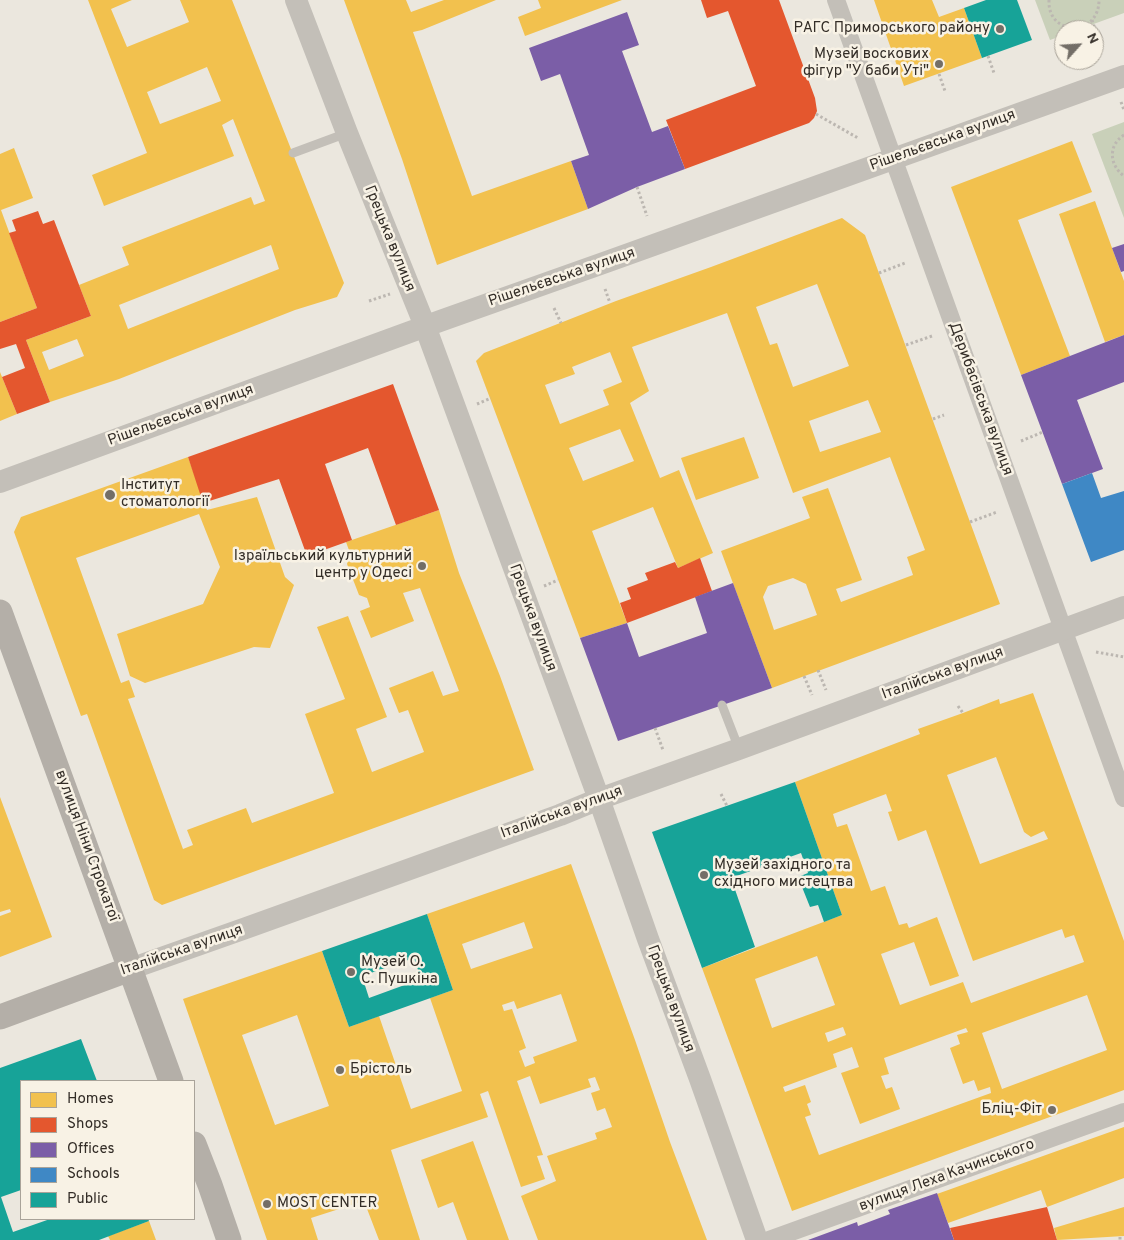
<!DOCTYPE html>
<meta charset="utf-8">
<style>
body{margin:0}
#map{position:relative;width:1124px;height:1240px;overflow:hidden;background:#ebe7de;font-family:Overpass,sans-serif}
canvas{display:block}
.legend{position:absolute;left:20px;top:1080px;width:175px;height:140px;box-sizing:border-box;background:#f8f2e5;border:1px solid #a9a399;margin:0;padding:6px 9px;list-style:none;font-size:15px;color:#332d27}
.legend li{display:flex;align-items:center;gap:10px;height:25px}
.legend b{width:25px;border:1px solid #a9a399}
.north{position:absolute;left:1054px;top:20px;width:50px;height:50px;box-sizing:border-box;background:#f8f2e5;border:1px solid #a9a399;border-radius:50%;rotate:64deg;font-size:14px;font-weight:700;line-height:20px;text-align:center;color:#332d27}
.north::after{content:'';display:block;margin:auto;width:18px;height:22px;background:#736e67;clip-path:polygon(50% 0,100% 100%,50% 72%,0 100%)}
</style>
<div id="map">
<canvas width="1124" height="1240"></canvas>
<ul class="legend">
<li><b style="height:14px;background:#f2c14e"></b>Homes</li>
<li><b style="height:14px;background:#e4572e"></b>Shops</li>
<li><b style="height:14px;background:#7b5ea7"></b>Offices</li>
<li><b style="height:14px;background:#3f88c5"></b>Schools</li>
<li><b style="height:14px;background:#17a398"></b>Public</li>
</ul>
<div class="north">N</div>
</div>
<script>
const g = document.querySelector('canvas').getContext('2d');
g.lineJoin = 'round';
function fillPath(path, color) { g.fillStyle = color; g.fill(path, 'evenodd'); }
function trace(path, color, width, dash) { g.strokeStyle = color; g.lineWidth = width; g.lineCap = dash ? 'butt' : 'round'; g.setLineDash(dash || []); g.stroke(path); }
function drawText(font, color, halo, rows, align = 'center') {
  g.font = font + ' Overpass,sans-serif'; g.lineWidth = 5; g.setLineDash([]); g.textBaseline = 'middle'; g.strokeStyle = halo; g.fillStyle = color; for (const [text, x, y, turn = 0] of rows) {
    g.save(); g.translate(x, y); g.rotate((+turn || 0) * Math.PI / 180); g.textAlign = isNaN(turn) ? turn : align; if (halo) g.strokeText(text, 0, 0); g.fillText(text, 0, 0); g.restore();
  }
}
fillPath(new Path2D(`
 M1035,0H1124V13L1077,30H1064V35L1050,40Z
 M1124,122V218L1092,134Z`), '#c9d0b9');
fillPath(new Path2D(`
 M88,0H132L111,9L127,47L189,22L180,0H232L344,283L337,297L295,310L119,379L50,402L26,340L91,316L79,285L129,265L122,247L251,197L254,205L265,201L233,119L222,125L234,156L104,206L92,175L147,153ZM207,67L221,101L160,124L147,92ZM271,245L279,269L128,329L119,305ZM77,339L84,356L49,370L42,352Z
 M344,0H406L411,12L444,0H496L422,30L413,32L472,196L571,161L588,209L437,265L402,159Z
 M538,0H622L525,36L518,17L541,8Z
 M874,0H932L939,17L964,8L982,58L904,86Z
 M1072,141L1092,192L1018,220L1070,356L1021,375L951,187Z
 M14,148L33,198L1,210L37,308L0,322V154Z
 M1095,201L1124,281V335L1105,342L1059,214Z
 M842,218L865,235L1000,604L772,688L721,551L810,518L802,497L828,488L862,580L836,589L841,602L913,575L907,557L925,550L890,457L793,493L727,313L632,347L649,391L630,403L660,478L679,470L713,553L678,568L653,507L592,531L627,623L580,638L476,361L484,353L616,301L711,267ZM817,284L849,366L793,387L777,343L770,345L756,307ZM610,352L622,382L603,390L609,405L560,424L545,385L575,374L572,367ZM868,400L881,432L820,452L809,421ZM620,429L634,461L583,481L569,448ZM793,578L806,584L817,615L774,630L763,597L768,586Z
 M0,372L17,414L0,421Z
 M744,437L759,478L696,500L681,458Z
 M188,457L207,510L257,497L285,577L294,585L270,648L254,647L145,683L130,676L117,634L203,604L220,567L199,514L76,558L121,683L129,680L135,697L128,699L183,849L193,845L187,830L246,808L252,823L334,793L305,714L345,699L317,627L348,616L387,717L356,729L372,772L424,752L408,710L399,713L389,688L433,671L443,696L459,691L420,588L403,593L414,621L371,638L360,611L370,607L367,598L359,595L347,564L350,553L346,542L439,510L459,573L500,676L534,770L162,905L154,900L87,714L81,716L14,532L21,517Z
 M1033,693L1124,941V1090L792,1211L702,968L842,915L795,782L920,734L918,729L963,713L999,699L1000,704ZM996,757L1024,832L1031,837L1044,831L1048,839L980,864L947,775ZM886,794L892,811L888,812L898,841L926,830L973,961L1062,929L1065,938L1074,935L1084,962L971,1003L963,982L900,1005L881,954L914,942L930,986L959,976L937,917L909,928L907,923L899,925L885,886L871,891L847,824L837,827L833,814ZM817,956L835,1005L772,1028L755,979ZM1087,995L1107,1050L1002,1089L982,1033ZM843,1027L846,1035L828,1042L825,1033ZM966,1028L968,1032L957,1035L960,1044L950,1048L963,1084L974,1080L978,1091L990,1087L991,1093L819,1155L805,1117L811,1115L807,1104L811,1102L805,1085L785,1092L783,1087L837,1067L833,1054L852,1047L859,1067L841,1073L860,1124L900,1109L892,1087L886,1089L881,1076L889,1074L884,1058Z
 M0,797L52,937L0,957V916L11,912L10,909L0,912Z
 M571,864L635,1040L670,1142L707,1240H538L521,1196L556,1181L547,1156L597,1139L595,1133L612,1127L605,1108L597,1111L591,1093L600,1090L595,1077L588,1079L591,1087L540,1104L530,1076L517,1081L543,1155L537,1156L545,1179L521,1187L488,1091L480,1094L488,1117L391,1150L420,1240H379L364,1201L311,1218L318,1240H267L183,999L322,951L349,1027L379,1016L411,1109L462,1091L430,998L453,990L427,914ZM524,922L533,948L471,969L462,944ZM561,994L577,1041L533,1057L535,1063L525,1067L519,1051L526,1048L512,1009L504,1011L502,1005L514,1001L517,1009ZM297,1015L329,1106L275,1125L242,1035Z
 M1124,1127V1178L1047,1207L1041,1190L948,1223L937,1194Z
 M473,1141L509,1240H467L453,1202L438,1208L421,1160Z
 M1124,1207V1236L1057,1240L1054,1228Z
 M149,1221L156,1240H110L108,1236Z`), '#f2c14e');
fillPath(new Path2D(`
 M701,0H779L815,98L817,111L814,118L809,123L685,169L666,120L756,86L728,11L707,18Z
 M38,211L43,224L54,220L91,316L26,340L50,402L17,414L2,377L25,368L16,344L0,349V322L37,308L9,233L16,231L12,220Z
 M393,384L439,510L396,525L368,448L325,464L352,540L307,556L279,479L203,503L188,457Z
 M700,558L712,591L627,623L620,603L631,599L627,588L648,580L645,573L675,562L678,568Z
 M1047,1207L1057,1240H954L950,1228Z`), '#e4572e');
fillPath(new Path2D(`
 M627,12L639,45L622,51L652,132L668,126L685,169L637,187L588,209L571,161L589,155L560,74L541,81L529,48Z
 M1124,244V271L1121,272L1112,248Z
 M1124,335V382L1077,400L1103,469L1062,484L1021,375Z
 M733,583L772,688L618,741L580,638L627,623L639,657L707,633L695,597Z
 M937,1193L954,1240H808L857,1222L858,1226L890,1214L888,1210Z`), '#7b5ea7');
fillPath(new Path2D(`
 M1092,473L1101,498L1124,491V550L1091,562L1062,484Z`), '#3f88c5');
fillPath(new Path2D(`
 M986,0H1017L1032,40L982,58L964,8Z
 M795,782L842,915L824,922L818,905L810,907L798,877L808,873L801,853L731,878L755,947L702,968L652,832Z
 M427,914L453,990L349,1027L322,951ZM414,958L421,979L369,998L362,976Z
 M81,1039L97,1081H21V1190L1,1197L13,1232L50,1219H148L149,1221L99,1240H0V1068Z`), '#17a398');
trace(new Path2D(`
 M1049,0C1047,36 1099,38 1099,0
 M1092,20L1097,35
 M988,56L994,73
 M939,74L945,91
 M1121,102L1124,110
 M816,114L858,138
 M1124,135C1108,145 1109,165 1124,176
 M637,187L647,216
 M879,273L905,263
 M605,289L610,303
 M369,301L390,294
 M554,308L561,323
 M906,345L932,336
 M477,404L491,398
 M933,419L944,415
 M1021,441L1043,432
 M970,522L997,512
 M544,586L558,580
 M1096,652L1124,657
 M818,670L826,690
 M804,676L812,695
 M958,706L963,713
 M655,728L663,750
 M721,794L727,806
 M1120,1237V1240`), '#bcb7b1', 3, [2.5, 2.5]);
trace(new Path2D(`
 M293,153L347,133
 M722,705L739,749`), '#c3bfb8', 9);
trace(new Path2D(`
 M836,0L1124,798
 M769,1240L1124,1112`), '#c3bfb8', 18);
trace(new Path2D(`
 M296,0L347,133L425,326L599,799L648,939L700,1079L757,1240
 M0,482L440,321L609,261L1124,76
 M130,969L246,928L560,815L599,799L739,749L1124,607`), '#c3bfb8', 22);
trace(new Path2D(`
 M0,612L171,1081
 M0,1017L130,969
 M194,1144L210,1185L229,1240`), '#b4afa8', 25);
for (const [x, y, r, color] of [
 [1000,29,5,"#736e67"],
 [939,64,5,"#736e67"],
 [110,495,6,"#736e67"],
 [422,566,5,"#736e67"],
 [704,875,5,"#736e67"],
 [351,972,5,"#736e67"],
 [340,1070,5,"#736e67"],
 [1052,1110,5,"#736e67"],
 [267,1204,5,"#736e67"]
]) { const dot = new Path2D(); dot.arc(x, y, r, 0, 2 * Math.PI); g.fillStyle = color; g.fill(dot); trace(dot, '#f8f2e5', 2); }
drawText('15px', '#332d27', '#f8f2e5', [
 ["РАГС Приморського району",990,29,"right"],
 ["Музей воскових",929,55,"right"],
 ["фігур \"У баби Уті\"",929,72,"right"],
 ["Інститут",121,486],
 ["стоматології",121,503],
 ["Ізраїльський культурний",412,557,"right"],
 ["центр у Одесі",412,574,"right"],
 ["Музей західного та",714,866],
 ["східного мистецтва",714,883],
 ["Музей О.",361,963],
 ["С. Пушкіна",361,980],
 ["Брістоль",350,1070],
 ["Бліц-Фіт",1042,1110,"right"],
 ["MOST CENTER",277,1204]
], 'left');
drawText('15px', '#332d27', '#f8f2e5', [
 ["Рішельєвська вулиця",943,141,-20],
 ["Грецька вулиця",389,239,68],
 ["Рішельєвська вулиця",562,278,-19],
 ["Дерибасівська вулиця",980,399,70],
 ["Рішельєвська вулиця",181,416,-20],
 ["Грецька вулиця",532,618,70],
 ["Італійська вулиця",943,674,-20],
 ["Італійська вулиця",562,813,-20],
 ["вулиця Ніни Строкатої",86,846,70],
 ["Італійська вулиця",182,951,-19],
 ["Грецька вулиця",670,999,70],
 ["вулиця Леха Качинського",947,1176,-20]
]);
</script>
